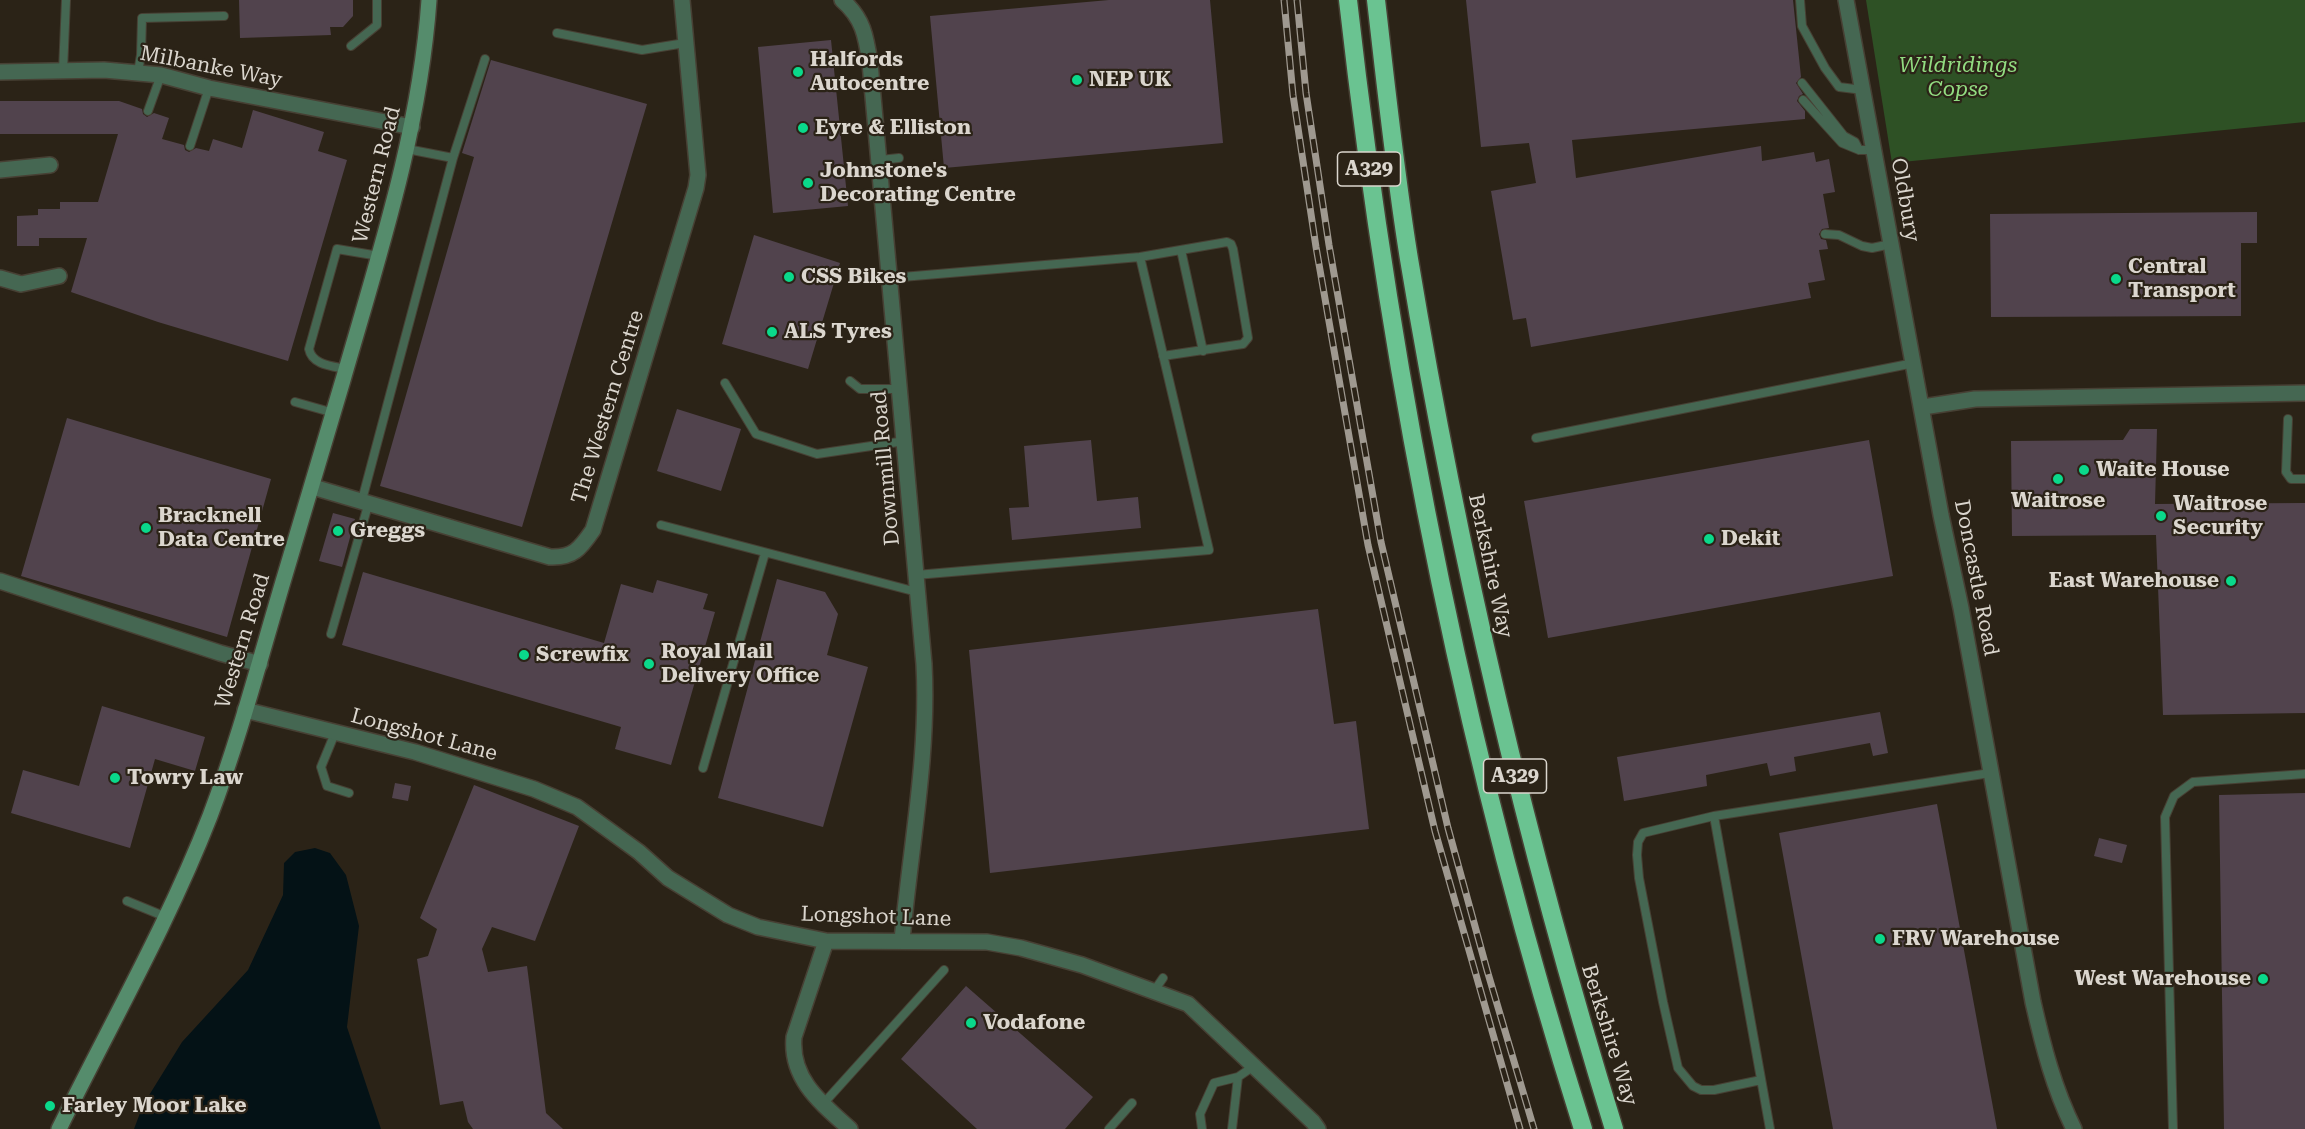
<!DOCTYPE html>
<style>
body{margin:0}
canvas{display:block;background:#2b2317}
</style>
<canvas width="2305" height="1129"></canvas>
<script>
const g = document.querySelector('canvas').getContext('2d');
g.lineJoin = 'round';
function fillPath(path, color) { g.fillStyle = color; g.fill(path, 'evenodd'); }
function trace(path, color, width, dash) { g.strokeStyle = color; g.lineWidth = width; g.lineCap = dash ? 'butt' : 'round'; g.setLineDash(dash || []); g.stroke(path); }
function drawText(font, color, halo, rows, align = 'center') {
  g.font = font + ' "Roboto Serif",serif'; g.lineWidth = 4.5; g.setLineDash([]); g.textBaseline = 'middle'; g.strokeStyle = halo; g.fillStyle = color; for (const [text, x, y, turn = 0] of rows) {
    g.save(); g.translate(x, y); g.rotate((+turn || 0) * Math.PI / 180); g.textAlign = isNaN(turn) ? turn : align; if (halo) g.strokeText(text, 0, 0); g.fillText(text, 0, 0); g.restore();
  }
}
fillPath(new Path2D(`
 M1866,0H2305V122L1892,163Z`), '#2e5125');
fillPath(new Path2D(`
 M315,848L330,853L346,875L359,926L347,1027L381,1129H134L143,1105L182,1042L248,970L283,895L284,863L295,852Z`), '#041216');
fillPath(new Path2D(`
 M239,0H353V16L343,27H330L331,35L240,38Z
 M1109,0H1210L1223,143L944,168L930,16Z
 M1466,0H1793L1801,77L1796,83L1803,94L1799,96L1797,101L1805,111V119L1572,140L1576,178L1761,146L1762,161L1814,152L1816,162L1829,159L1835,192L1823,194L1829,228L1822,229L1819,234L1821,239L1826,240L1828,249L1819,250L1825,280L1808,283L1811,298L1531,347L1526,318L1513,320L1491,191L1536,183L1529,143L1481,147Z
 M831,40L848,206L773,213L758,47Z
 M491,60L647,104L522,527L380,486L474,157L462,153Z
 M0,101H119L142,109L143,114L147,117L154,113L169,118L162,139L184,145L185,150L189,152L196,148L209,151L213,139L242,148L253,110L324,132L318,151L347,160L288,361L158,322L71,292L87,238H39V246H17V216L38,215V209H60V202H98L118,134H0Z
 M2257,212V243H2241V316L1991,317L1990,214Z
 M754,235L840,263L808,369L722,344Z
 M677,409L741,429L721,491L657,471Z
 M67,418L271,479L227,637L21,576Z
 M2130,429H2157L2155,504L2305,503V713L2163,715L2156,535L2012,536L2011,441L2123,440Z
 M1091,440L1097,501L1138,497L1141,528L1012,540L1009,508L1029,507L1024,446Z
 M1869,440L1893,576L1548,638L1524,501Z
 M333,513L355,519L342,567L319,561Z
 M363,572L604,643L621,584L653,593L657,580L708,594L703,609L715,612L671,765L615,749L621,727L342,645Z
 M777,579L825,592L838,614L827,655L868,667L823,827L718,798Z
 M1318,609L1334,724L1356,721L1369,829L990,873L969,650Z
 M102,706L205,737L195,771L155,759L130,848L11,813L23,770L79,786Z
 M1880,712L1888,753L1873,756L1870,743L1794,757L1796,771L1770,776L1767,763L1706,775L1707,786L1624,801L1617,757Z
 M395,783L411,786L408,801L392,798Z
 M474,785L579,826L535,941L492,927L482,949L488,972L527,966L546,1113L563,1129H473L468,1122L463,1101L440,1105L417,959L428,956L437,929L420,918Z
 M2305,793V1129H2224L2219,795Z
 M1937,804L1997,1129H1833L1779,833Z
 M2099,838L2127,845L2122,863L2094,856Z
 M966,986L1093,1097L1065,1129H977L901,1059Z`), '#51434d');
const lane = new Path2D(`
 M1800,0L1802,26L1825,68L1839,87L1863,90
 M557,33L642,50L685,43
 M351,46L377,25V0
 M63,71L66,0
 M138,72L141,55L142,18L224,16
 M1802,83L1844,136L1855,142L1859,150
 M1803,100L1842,143L1859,150H1875
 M148,111L161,75
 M190,146L209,88
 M407,149L453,158
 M880,160L899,158
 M1825,234L1839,235L1862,246L1872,248L1891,244
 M1181,250L1203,351
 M1140,257L1227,242L1231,244L1233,249L1248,338L1243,344L1163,356
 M890,278L1140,257L1209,550L916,575
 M346,369C332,366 312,365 309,349L337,249L379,256
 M850,381L860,389H900
 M725,383L756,434L817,454L905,441
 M295,402L334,413
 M2288,419L2286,472L2291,479H2305
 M1536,438L1914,363
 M362,500L453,158L485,59
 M661,525L917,592
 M331,634L369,502
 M335,733L321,767L327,786L349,793
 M703,768L765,553
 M1714,816L1770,1129
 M127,901L166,917
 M1154,991L1163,978
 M1761,1080L1714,1090H1701L1693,1086L1678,1068L1663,1002L1639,878L1637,855L1638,842L1643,833L1714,816L1990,773
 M823,1104L944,970
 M1109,1129L1132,1103
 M1202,1129L1200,1114L1214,1083L1238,1077
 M1232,1129L1238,1077L1254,1066
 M2173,1129L2165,817L2174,796L2193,782L2305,774`);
const street = new Path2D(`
 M842,0C863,18 866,36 870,63L924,664C929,757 910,849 902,941
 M1846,0L1941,515L1961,608L2033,1002C2043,1046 2054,1089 2074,1129
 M0,72L104,70L161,75L209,88L412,127
 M0,170L50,165
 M0,278L21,284L59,276
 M1923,407L1975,399L2305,393
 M313,487L550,557C573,558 580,549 593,530L696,188L698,175L682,0
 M0,581L220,653L260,664
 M245,710L415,752L534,789L577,807L639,852L668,878L728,915L758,927L826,941L987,942L1021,948L1082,965L1188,1004L1313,1122L1318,1129
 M826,941L794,1037C790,1079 821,1103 850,1129`);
const secondary = new Path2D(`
 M59,1129C110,1025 168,924 210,816C240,737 261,655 285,575C304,510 324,445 343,380C379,255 420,130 429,0`);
const highway = new Path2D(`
 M1348,0C1391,382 1467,763 1583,1129
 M1376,0C1386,86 1395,173 1409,259C1458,554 1526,844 1614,1129`);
trace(lane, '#474034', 10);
trace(street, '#474034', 18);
trace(secondary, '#474034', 18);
trace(highway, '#474034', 21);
trace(lane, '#456752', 8);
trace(street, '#456752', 15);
trace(secondary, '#558c6c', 15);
trace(highway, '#6ac391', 18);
const rail = new Path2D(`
 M1284,0L1293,95L1316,247L1368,545L1435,831L1520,1129
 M1297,0L1306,93L1329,245L1381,542L1448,828L1487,970L1534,1129`);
trace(rail, '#9f9990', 7);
trace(rail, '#2b2317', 4.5, [14]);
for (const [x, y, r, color] of [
 [798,72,6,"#0ad98b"],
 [1077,80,6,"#0ad98b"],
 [803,128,6,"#0ad98b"],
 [808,183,6,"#0ad98b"],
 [789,277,6,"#0ad98b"],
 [2116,279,6,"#0ad98b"],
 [772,332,6,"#0ad98b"],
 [2084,470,6,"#0ad98b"],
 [2058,479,6,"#0ad98b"],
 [2161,516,6,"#0ad98b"],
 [146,528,6,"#0ad98b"],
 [338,531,6,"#0ad98b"],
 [1709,539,6,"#0ad98b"],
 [2231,581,6,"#0ad98b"],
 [524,655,6,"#0ad98b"],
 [649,664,6,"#0ad98b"],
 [115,778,6,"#0ad98b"],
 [1880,939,6,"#0ad98b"],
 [2263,979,6,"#0ad98b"],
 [971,1023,6,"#0ad98b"],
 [50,1106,6,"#0ad98b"]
]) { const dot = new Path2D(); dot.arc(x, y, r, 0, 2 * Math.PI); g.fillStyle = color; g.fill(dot); trace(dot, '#2b2317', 2); }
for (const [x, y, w] of [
 [1369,169,63],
 [1515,776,63]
]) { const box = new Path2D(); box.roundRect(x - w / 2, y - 17, w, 34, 4.5); g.fillStyle = '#2b2317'; g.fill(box); trace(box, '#dbd6ce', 1.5); }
drawText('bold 20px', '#dbd6ce', null, [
 ["A329",1369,169],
 ["A329",1515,776]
]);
drawText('bold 21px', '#dbd6ce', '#2b2317', [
 ["Halfords",810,60],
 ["Autocentre",810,84],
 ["NEP UK",1089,80],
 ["Eyre & Elliston",815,128],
 ["Johnstone's",820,171],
 ["Decorating Centre",820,195],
 ["Central",2128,267],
 ["Transport",2128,291],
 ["CSS Bikes",801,277],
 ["ALS Tyres",784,332],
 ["Waite House",2096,470],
 ["Waitrose",2058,501,"center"],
 ["Waitrose",2173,504],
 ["Security",2173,528],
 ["Bracknell",158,516],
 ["Data Centre",158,540],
 ["Greggs",350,531],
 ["Dekit",1721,539],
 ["East Warehouse",2219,581,"right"],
 ["Royal Mail",661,652],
 ["Delivery Office",661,676],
 ["Screwfix",536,655],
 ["Towry Law",127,778],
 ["FRV Warehouse",1892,939],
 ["West Warehouse",2251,979,"right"],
 ["Vodafone",983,1023],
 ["Farley Moor Lake",62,1106]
], 'left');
drawText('italic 21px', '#92dc81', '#2b2317', [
 ["Wildridings",1958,66],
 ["Copse",1958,90]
]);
drawText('21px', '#dbd6ce', '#2b2317', [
 ["Milbanke Way",211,67,11],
 ["Western Road",377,175,-76],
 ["Oldbury",1905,200,80],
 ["The Western Centre",608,407,-73],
 ["Downmill Road",886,468,-95],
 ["Berkshire Way",1490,566,78],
 ["Doncastle Road",1976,578,79],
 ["Western Road",243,641,-73],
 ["Longshot Lane",424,735,15],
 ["Longshot Lane",876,917,2],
 ["Berkshire Way",1609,1035,73]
]);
</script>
